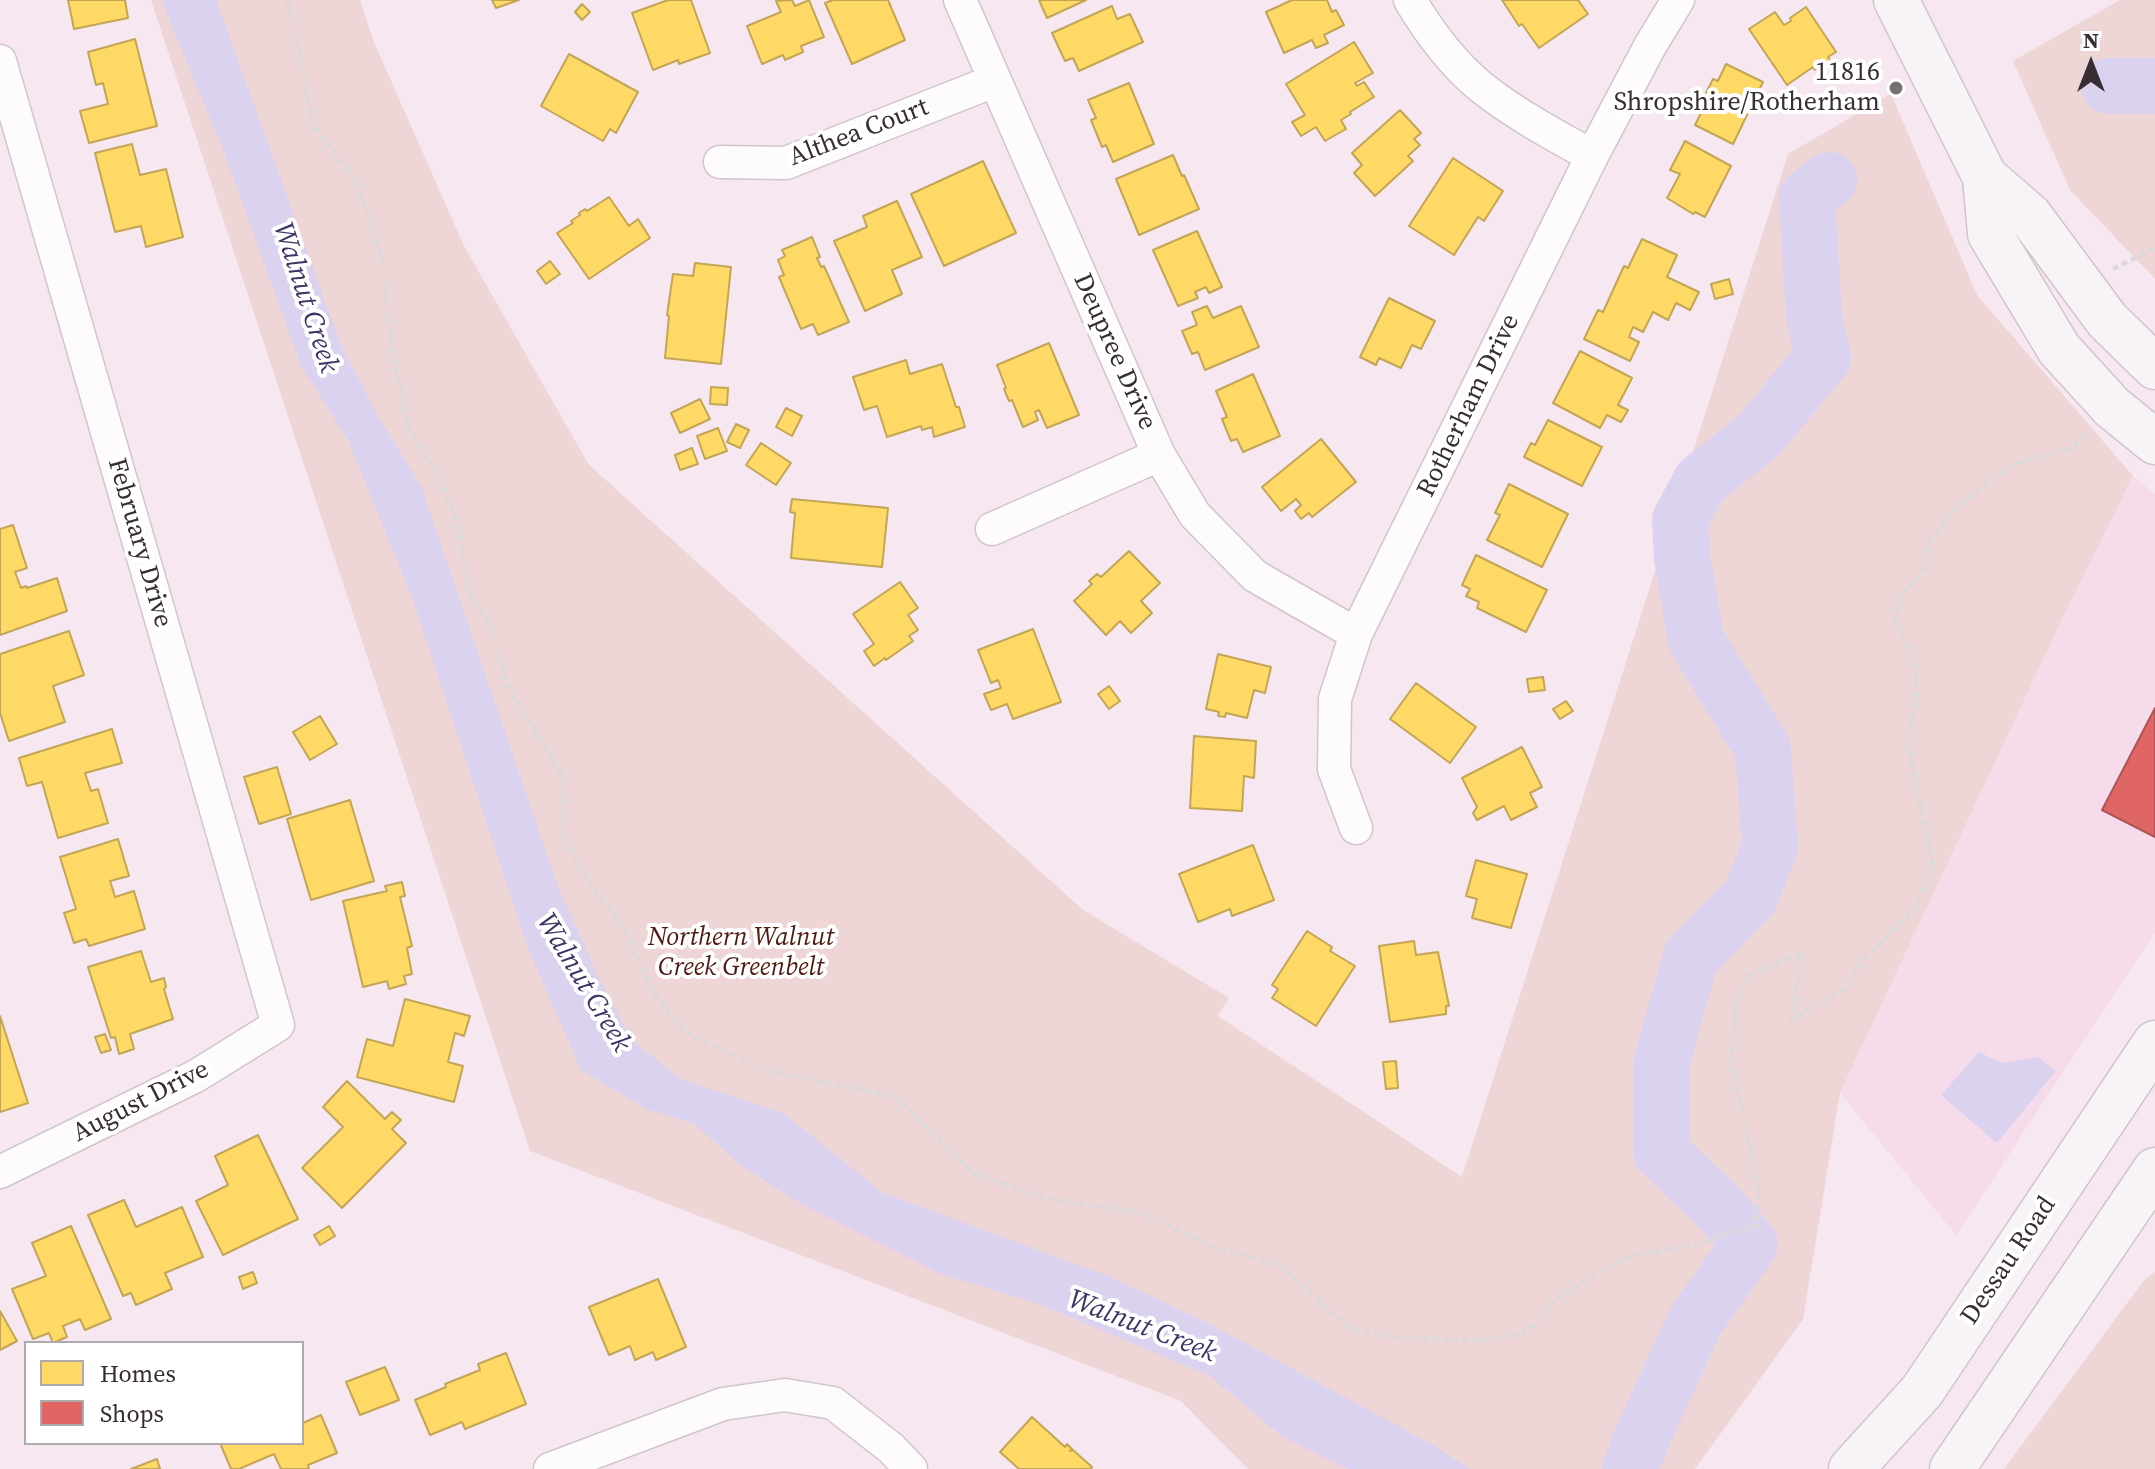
<!DOCTYPE html>
<style>
body{margin:0}
#map{position:relative;width:2155px;height:1469px;overflow:hidden;background:#f7e7f0;font-family:"Source Serif 4",serif}
canvas{display:block}
.legend{position:absolute;left:24px;top:1341px;width:280px;height:104px;box-sizing:border-box;background:#fff;border:2px solid #afabad;margin:0;padding:10px 14px;list-style:none;font-size:24px;color:#372d32}
.legend li{display:flex;align-items:center;gap:16px;height:40px}
.legend b{width:40px;border:2px solid #afabad}
.north{position:absolute;left:2051px;top:24px;width:80px;height:80px;-webkit-text-stroke:6px #fff;paint-order:stroke;rotate:0deg;font-size:22px;font-weight:700;line-height:32px;text-align:center;color:#372d32}
.north::after{content:'';display:block;margin:auto;width:28px;height:36px;background:#372d32;clip-path:polygon(50% 0,100% 100%,50% 72%,0 100%)}
</style>
<div id="map">
<canvas width="2155" height="1469"></canvas>
<ul class="legend">
<li><b style="height:22px;background:#ffd966"></b>Homes</li>
<li><b style="height:22px;background:#e06666"></b>Shops</li>
</ul>
<div class="north">N</div>
</div>
<script>
const g = document.querySelector('canvas').getContext('2d');
g.lineJoin = 'round';
function fillPath(path, color) { g.fillStyle = color; g.fill(path, 'evenodd'); }
function trace(path, color, width, dash) { g.strokeStyle = color; g.lineWidth = width; g.lineCap = dash ? 'butt' : 'round'; g.setLineDash(dash || []); g.stroke(path); }
function drawText(font, color, halo, rows, align = 'center') {
  g.font = font + ' "Source Serif 4",serif'; g.lineWidth = 8; g.setLineDash([]); g.textBaseline = 'middle'; g.strokeStyle = halo; g.fillStyle = color; for (const [text, x, y, turn = 0] of rows) {
    g.save(); g.translate(x, y); g.rotate((+turn || 0) * Math.PI / 180); g.textAlign = isNaN(turn) ? turn : align; if (halo) g.strokeText(text, 0, 0); g.fillText(text, 0, 0); g.restore();
  }
}
fillPath(new Path2D(`
 M2133,476L2155,494V933L1956,1235L1840,1093L2065,613Z`), '#f6dceb');
fillPath(new Path2D(`
 M151,0H360L373,40L464,246L589,465L1083,910L1229,998L1218,1016L1462,1177L1788,154L1891,94L1977,295L2133,476L2065,613L1840,1093L1803,1319L1695,1469H1248L1181,1401L530,1151Z
 M2120,0H2155V279L2070,190L2013,61Z
 M2155,1272V1469H2004L2145,1279Z`), '#eed5d6');
fillPath(new Path2D(`
 M163,0H216L341,345L376,413L421,486L557,884L598,976L631,1040L682,1080L783,1113L883,1193L1108,1276L1208,1323L1433,1445L1470,1469H1348L1283,1437L1210,1376L1039,1304L938,1273L798,1202L739,1164L695,1124L646,1109L581,1070L527,946L413,600L348,440L301,366L224,152L164,7Z
 M1979,1052L2002,1063L2038,1057L2056,1071L1997,1143L1941,1095Z`), '#dbd2ef');
const homes = new Path2D(`
 M68,0H125L128,18L74,29Z
 M492,0H519L496,8Z
 M668,0H691L710,53L679,64L678,60L653,70L632,13Z
 M792,0L795,6L809,0L824,37L801,46L803,52L785,60L783,55L762,64L747,26L781,12L776,1Z
 M833,0H888L905,40L852,64L825,3Z
 M1039,0H1086L1047,18Z
 M1292,0H1327L1332,12L1336,10L1344,25L1324,35L1328,43L1316,48L1312,40L1284,53L1266,12Z
 M1502,0H1578L1588,14L1539,48L1522,24L1519,26Z
 M582,4L590,12L582,20L575,12Z
 M1112,6L1117,19L1130,14L1143,42L1079,71L1073,58L1065,61L1052,33Z
 M1806,7L1836,52L1828,57L1830,60L1815,70L1813,67L1787,85L1749,29L1775,12L1784,25L1791,21L1790,18Z
 M135,39L157,126L89,143L80,111L108,104L103,83L96,85L88,52Z
 M1354,42L1373,73L1355,83L1357,86L1364,82L1374,97L1350,112L1351,114L1341,120L1346,129L1325,141L1316,127L1301,136L1292,122L1305,115L1286,84Z
 M569,54L638,92L616,133L610,129L603,141L541,106Z
 M1726,64L1763,82L1733,144L1695,125L1709,97L1705,95L1713,79L1718,81Z
 M1129,83L1154,144L1113,162L1106,145L1102,147L1091,120L1096,118L1088,100Z
 M1400,110L1421,133L1414,139L1420,145L1408,156L1413,161L1375,196L1354,173L1362,165L1352,153Z
 M1685,141L1731,166L1705,217L1695,212L1693,214L1667,198L1680,174L1670,170Z
 M132,144L140,175L166,169L183,237L146,247L141,226L115,232L95,153Z
 M1173,155L1182,176L1184,175L1199,209L1139,235L1116,179Z
 M1453,158L1503,191L1484,221L1478,217L1454,255L1409,226Z
 M983,161L1016,233L944,266L911,194Z
 M609,197L629,226L638,219L650,238L589,279L557,233L573,223L571,221L580,215L579,213L585,209L587,211Z
 M897,201L922,257L892,270L902,294L865,311L834,241L867,227L863,216Z
 M1197,231L1222,287L1209,293L1206,287L1195,292L1198,298L1178,306L1153,250Z
 M812,237L820,257L817,258L821,267L824,266L849,322L818,335L813,324L801,329L779,277L784,275L778,260L785,256L782,250Z
 M1642,239L1677,255L1667,277L1699,292L1690,310L1676,303L1668,320L1653,312L1643,332L1633,327L1629,337L1639,342L1630,361L1584,339L1598,310L1603,312L1624,266L1628,268Z
 M550,261L560,274L546,284L537,271Z
 M695,263L731,267L721,364L665,358L669,316L667,315L673,274L693,276Z
 M1729,279L1733,294L1715,299L1711,284Z
 M1389,298L1435,321L1421,349L1412,345L1401,368L1379,358L1376,365L1360,357Z
 M1207,306L1213,318L1241,306L1259,347L1205,370L1198,352L1192,354L1182,331L1197,325L1192,312Z
 M1049,343L1079,415L1047,428L1039,410L1035,412L1038,420L1023,427L1012,400L1009,401L1004,389L1006,388L997,365Z
 M1580,351L1632,378L1618,405L1628,410L1621,422L1607,415L1600,428L1553,403Z
 M906,360L910,374L942,364L956,407H959L965,427L934,437L932,427L922,430L921,426L887,437L877,406L864,410L853,377Z
 M1253,374L1280,436L1243,452L1237,439L1231,441L1222,419L1227,417L1216,391Z
 M711,387L728,388L727,405L710,404Z
 M700,399L710,419L680,433L671,413Z
 M786,408L802,416L792,436L776,427Z
 M1548,420L1602,447L1582,486L1524,457L1531,443L1535,445Z
 M736,424L749,430L740,448L727,442Z
 M718,428L727,451L705,459L697,436Z
 M1321,439L1356,482L1312,517L1309,513L1301,519L1295,511L1301,505L1296,499L1281,511L1262,487Z
 M761,443L791,463L776,485L746,465Z
 M692,448L698,464L680,470L675,455Z
 M1509,484L1568,514L1542,567L1487,540L1500,515L1495,513Z
 M792,499L888,508L882,567L791,558L795,513L790,512Z
 M13,525L27,568L15,572L21,588L26,586L27,588L57,578L67,611L0,635V529Z
 M1129,551L1160,583L1141,601L1152,613L1131,633L1120,621L1106,635L1074,601L1092,584L1089,581L1097,574L1101,577Z
 M1476,555L1547,590L1526,632L1477,608L1479,602L1466,596L1470,589L1462,585Z
 M900,582L918,608L908,615L918,630L909,636L913,641L886,660L885,658L874,666L864,651L874,644L853,614Z
 M1033,629L1061,702L1013,719L1007,704L991,710L984,694L1001,688L998,680L991,683L978,650Z
 M69,631L84,675L53,686L65,722L9,741L0,713V654Z
 M1218,654L1271,667L1265,693L1254,690L1247,718L1226,713L1225,717L1218,716L1219,712L1206,709Z
 M1543,677L1545,690L1529,692L1527,679Z
 M1416,683L1476,727L1450,763L1390,719Z
 M1109,686L1120,701L1109,709L1098,694Z
 M1566,701L1573,711L1560,719L1553,709Z
 M320,716L337,744L310,760L293,732Z
 M112,729L122,763L85,773L91,791L98,789L108,823L58,838L42,782L27,786L19,758Z
 M1194,736L1256,741L1254,778L1244,776L1242,811L1190,808Z
 M1522,747L1542,787L1530,793L1537,807L1511,820L1504,806L1477,820L1473,813L1477,807L1462,778Z
 M277,767L291,814L259,824L244,777Z
 M350,800L374,881L311,900L287,819Z
 M118,839L129,876L110,881L112,887L115,897L134,891L145,929L89,946L86,939L74,943L64,913L76,909L60,857Z
 M1253,845L1274,900L1232,916L1230,909L1198,922L1179,874Z
 M1476,860L1527,874L1511,928L1472,918L1477,899L1466,896Z
 M402,882L405,896L400,897L412,946L407,948L412,974L404,976L406,984L389,989L387,981L363,987L343,901L387,891L385,886Z
 M1307,931L1332,947L1330,951L1355,966L1316,1026L1272,998L1278,989L1272,985Z
 M1414,941L1416,955L1438,952L1449,1006H1446V1014L1390,1022L1379,946Z
 M141,951L151,982L164,978L166,987L164,989L173,1019L130,1034L134,1049L119,1054L115,1037L111,1038L88,967Z
 M405,999L470,1016L464,1036L455,1033L448,1062L463,1066L454,1102L357,1077L367,1039L393,1046Z
 M0,1016L28,1103L0,1112Z
 M105,1034L111,1050L101,1053L95,1037Z
 M1396,1061L1398,1088L1386,1089L1383,1062Z
 M347,1081L385,1119L392,1112L401,1120L392,1129L406,1143L342,1208L302,1168L343,1127L323,1107Z
 M258,1135L298,1219L223,1255L196,1201L228,1185L215,1156Z
 M124,1200L136,1227L182,1207L203,1257L165,1273L172,1289L136,1305L131,1293L123,1296L88,1215Z
 M71,1226L111,1319L85,1330L80,1319L63,1326L67,1337L53,1343L49,1333L33,1339L12,1289L46,1276L32,1243Z
 M329,1226L335,1236L320,1245L314,1235Z
 M253,1272L257,1283L243,1289L239,1277Z
 M658,1279L686,1347L656,1360L653,1352L635,1360L630,1346L609,1355L589,1307Z
 M0,1311L17,1341L0,1350Z
 M506,1353L526,1404L465,1429L462,1422L430,1435L415,1400L446,1387L445,1384L480,1370L478,1364Z
 M385,1367L399,1400L360,1415L346,1382Z
 M321,1415L337,1453L308,1465L309,1469H281L274,1454L239,1469H231L220,1443H302V1421L303,1423Z
 M1032,1417L1065,1447L1067,1444L1072,1449L1070,1451L1073,1450L1092,1467L1090,1469H1019L1000,1452Z
 M157,1459L160,1469H131Z`);
fillPath(homes, '#ffd966');
trace(homes, '#c3a556', 2);
const shops = new Path2D(`
 M2155,708V837L2102,810Z`);
fillPath(shops, '#e06666');
trace(shops, '#ad5556', 2);
trace(new Path2D(`
 M2109,86H2155
 M1630,1469L1643,1435L1696,1320L1750,1244L1722,1211L1661,1152V1064L1691,957L1750,897L1770,847L1763,749L1696,640L1682,557L1680,520L1701,481L1758,436L1823,358L1814,316L1807,197L1829,180`), '#dbd2ef', 56);
const street = new Path2D(`
 M960,0L1159,455L1195,515L1255,576L1356,634
 M1410,0C1429,32 1452,63 1481,87C1515,114 1554,135 1592,156
 M0,61L278,1025L196,1076L0,1172
 M720,162L786,163L994,81
 M992,529L1159,455
 M1356,828L1334,769L1335,699L1356,634L1592,156L1650,46L1678,0
 M550,1469L723,1404L785,1395L833,1403L891,1448L911,1469`);
const secondary = new Path2D(`
 M1896,0L1985,177L1990,234L2059,349L2112,407L2155,442
 M1985,177L2030,216L2107,320L2155,367
 M1851,1469L1922,1391L2155,1043
 M1952,1469L2155,1170`);
trace(street, '#d1c5cc', 35);
trace(secondary, '#d1c5cc', 47);
trace(new Path2D(`
 M287,0L295,28L312,122L358,186L382,257L392,349L409,429L441,480L460,532L468,593L492,631L506,682L563,778V835L595,891L622,925L654,994L688,1034L764,1070L895,1097L973,1173L1045,1198L1142,1213L1216,1248L1279,1265L1353,1330L1395,1337L1469,1341L1523,1333L1540,1321L1549,1304L1583,1282L1628,1257L1699,1244L1756,1225L1759,1192L1731,1061L1736,1002L1749,975L1801,953L1792,1019L1845,989L1864,959L1915,908L1933,866L1908,744L1917,693V669L1895,620L1903,591L1922,575L1930,540L1954,511L1987,481L2019,463L2073,447L2088,431
 M2113,269L2155,248`), '#ddd9db', 5, [6, 4]);
trace(street, '#fefbfd', 32);
trace(secondary, '#f7f3f6', 44);
for (const [x, y, r, color] of [
 [1896,88,8,"#7a6e74"]
]) { const dot = new Path2D(); dot.arc(x, y, r, 0, 2 * Math.PI); g.fillStyle = color; g.fill(dot); trace(dot, '#fff', 3); }
drawText('26px', '#372d32', '#fff', [
 ["11816",1880,73],
 ["Shropshire/Rotherham",1880,103]
], 'right');
drawText('26px', '#372d32', '#fff', [
 ["Althea Court",859,133,-21],
 ["Deupree Drive",1114,352,66],
 ["Rotherham Drive",1469,406,-64],
 ["February Drive",139,543,74],
 ["August Drive",141,1102,-27],
 ["Dessau Road",2009,1261,-56]
]);
drawText('italic 26px', '#4f190e', '#fff', [
 ["Northern Walnut",741,938],
 ["Creek Greenbelt",741,968]
]);
drawText('italic 28px', '#403465', '#fff', [
 ["Walnut Creek",305,298,72],
 ["Walnut Creek",583,983,59],
 ["Walnut Creek",1142,1327,21]
]);
</script>
